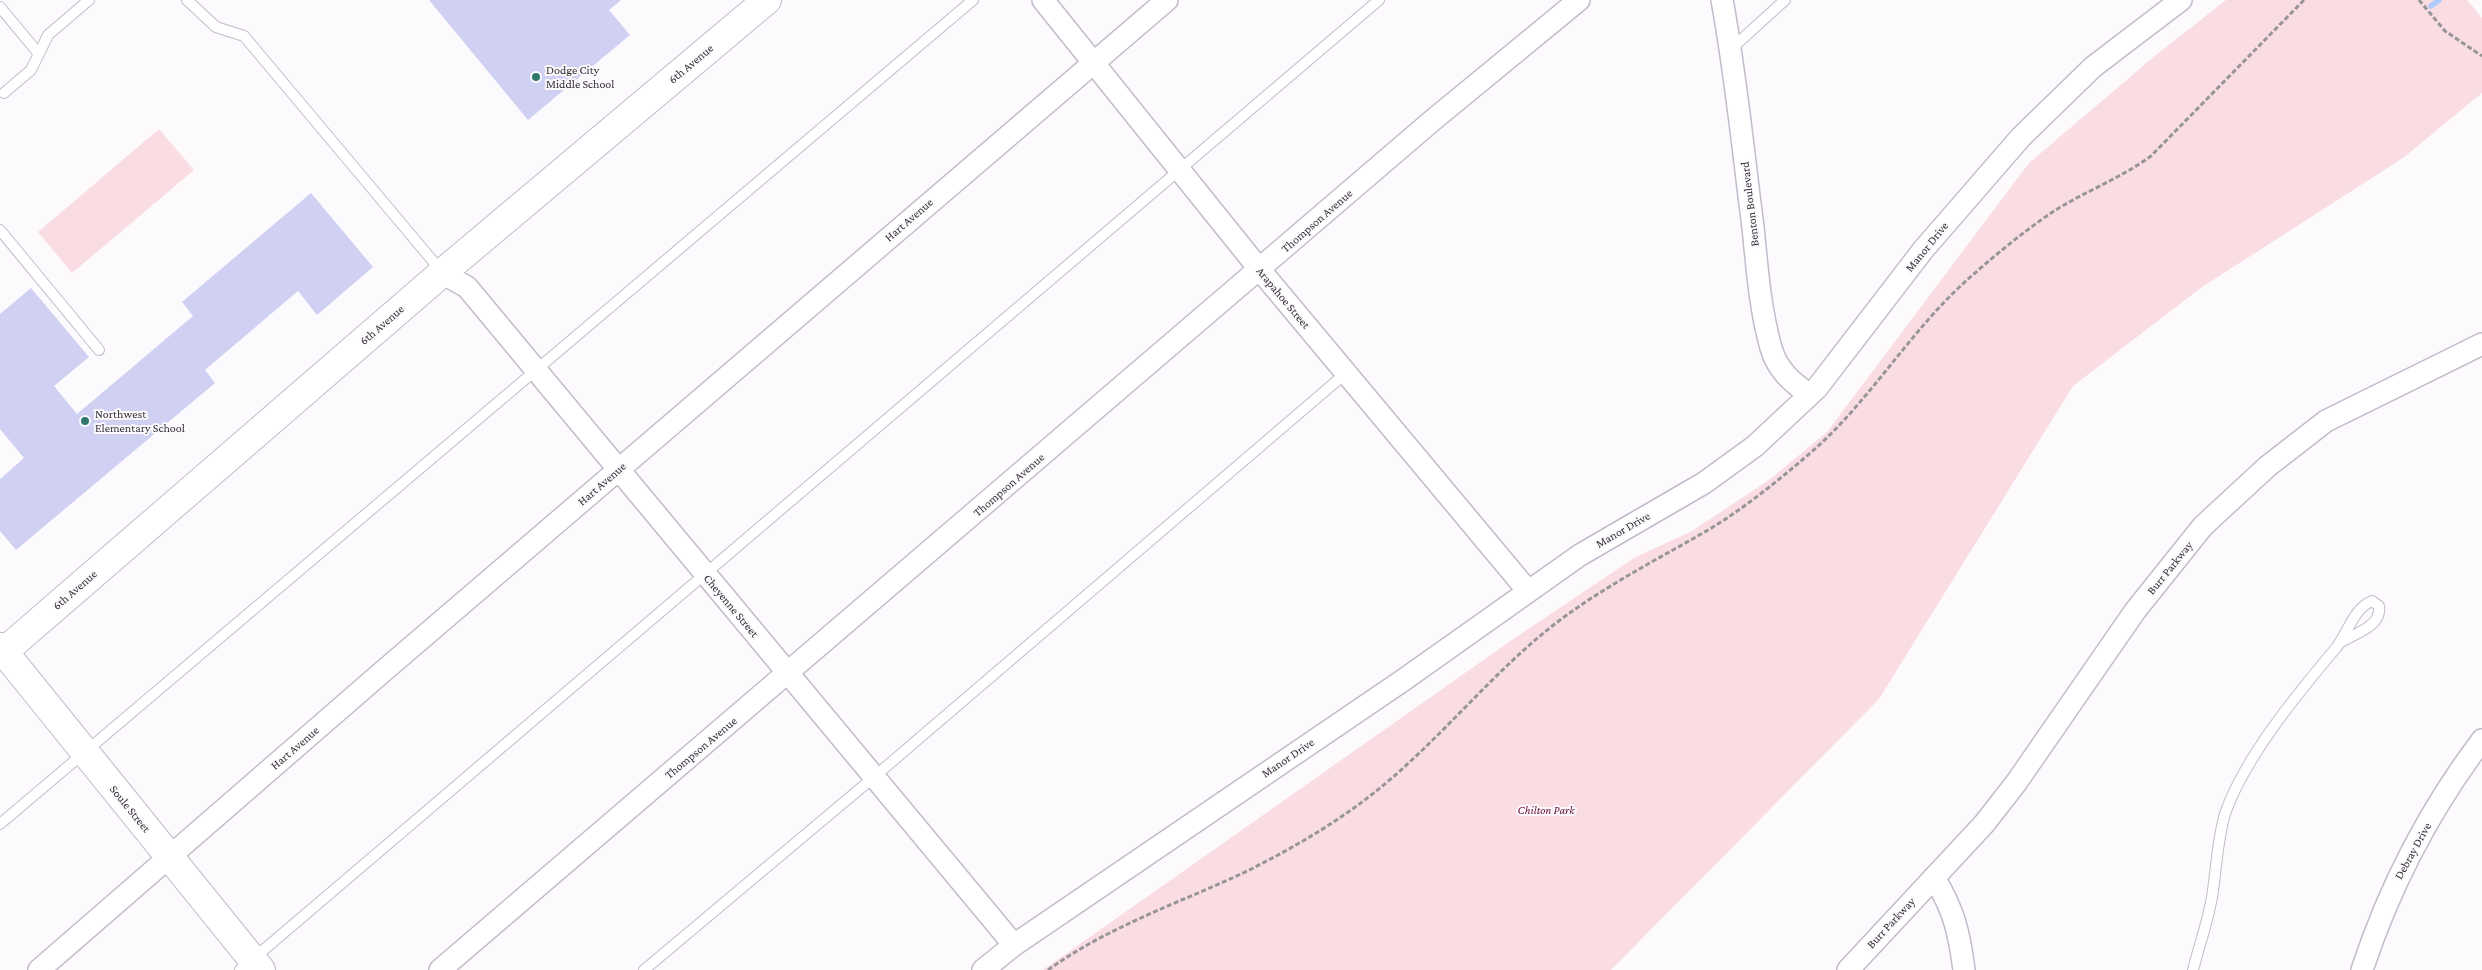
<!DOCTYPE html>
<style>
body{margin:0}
canvas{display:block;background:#fcfafd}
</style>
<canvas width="2482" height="970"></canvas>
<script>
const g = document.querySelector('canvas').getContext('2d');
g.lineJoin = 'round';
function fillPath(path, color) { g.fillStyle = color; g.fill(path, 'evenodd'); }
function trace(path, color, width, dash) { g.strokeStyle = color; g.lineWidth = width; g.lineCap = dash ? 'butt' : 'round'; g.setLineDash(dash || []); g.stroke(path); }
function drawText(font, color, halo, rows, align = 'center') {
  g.font = font + ' "Crimson Pro",serif'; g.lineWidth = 4; g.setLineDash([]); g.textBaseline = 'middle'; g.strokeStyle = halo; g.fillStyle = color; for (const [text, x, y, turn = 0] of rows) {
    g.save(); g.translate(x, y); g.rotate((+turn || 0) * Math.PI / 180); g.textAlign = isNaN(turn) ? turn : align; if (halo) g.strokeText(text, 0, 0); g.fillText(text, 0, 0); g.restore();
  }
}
fillPath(new Path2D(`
 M2226,0H2467L2482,18V93L2403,158L2202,287L2073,386L1879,699L1611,970H1043L1509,642L1634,558L1692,531L1769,480L1827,432L2029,163L2156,55Z
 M159,129L194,170L72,273L38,232Z`), '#fadce3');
trace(new Path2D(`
 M2431,6L2439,0`), '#afccfc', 5.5);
fillPath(new Path2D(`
 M429,0H621L609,10L630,35L528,120Z
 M311,193L373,267L317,315L298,291L205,370L215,383L16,550L0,531V479L24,458L0,429V314L31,288L89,357L54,386L77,414L193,316L182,302Z`), '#d0d0f3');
const lane = new Path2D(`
 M187,0L216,27L244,36L442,272
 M0,7L39,54
 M1731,49L1785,0
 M4,93L31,70L48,35L89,0
 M0,230L99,350
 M0,824L973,0
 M240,970L1379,0
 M644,970L874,777L1346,373
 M2193,970C2199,946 2208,921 2212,897C2216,873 2218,832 2226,811C2246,756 2298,693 2336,648C2348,633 2353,609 2372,601L2379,606C2382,626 2356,633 2341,642`);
const street = new Path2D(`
 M1043,0L1260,270L1528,591
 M1722,0C1736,75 1743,151 1753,227C1757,267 1760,309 1771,348C1777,369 1791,382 1809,394
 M442,273L467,287L1014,945
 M1934,877C1954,911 1959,931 1964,970
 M39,970L380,674L1167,0
 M440,970L1433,120L1579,0
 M983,970L1014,945L1402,681L1580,555L1704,483L1755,446L1817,388L1923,250L2021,137L2093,67L2181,0
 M1848,970L1984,824L2016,783L2135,611L2203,526L2268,466L2326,421L2482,344
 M2362,970C2389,888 2430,809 2482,740`);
const secondary = new Path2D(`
 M0,647L261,970
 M0,655L442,273L767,0`);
trace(lane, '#c3bbca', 12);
trace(street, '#c3bbca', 24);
trace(secondary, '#c3bbca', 30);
trace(new Path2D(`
 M2419,0L2445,31L2482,56
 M1048,970C1106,928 1176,904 1241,874C1284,853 1328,828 1366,799C1436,746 1490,673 1560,620C1603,588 1650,563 1696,537C1737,514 1773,485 1808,455C1869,403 1908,333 1967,280C1994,256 2024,231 2054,211C2086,191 2121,178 2151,156L2304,0`), '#989599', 3, [5, 2.5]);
trace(lane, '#fff', 10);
trace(street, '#fff', 21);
trace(secondary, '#fff', 28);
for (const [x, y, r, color] of [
 [536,77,5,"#2f766d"],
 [85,421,5,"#2f766d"]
]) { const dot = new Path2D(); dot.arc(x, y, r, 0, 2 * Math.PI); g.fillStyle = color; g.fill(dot); trace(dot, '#fcfafd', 2); }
drawText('12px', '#343036', '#fcfafd', [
 ["6th Avenue",691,64,-40],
 ["Benton Boulevard",1750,204,-97],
 ["Hart Avenue",909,220,-41],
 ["Thompson Avenue",1317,221,-41],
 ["Manor Drive",1927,247,-51],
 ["Arapahoe Street",1283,298,50],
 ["6th Avenue",382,325,-41],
 ["Hart Avenue",602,484,-41],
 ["Thompson Avenue",1009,485,-41],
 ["Manor Drive",1623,530,-30],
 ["Burr Parkway",2170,568,-51],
 ["6th Avenue",75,590,-41],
 ["Cheyenne Street",731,606,50],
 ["Hart Avenue",295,748,-41],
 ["Thompson Avenue",701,748,-40],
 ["Manor Drive",1288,758,-34],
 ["Soule Street",130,809,51],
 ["Debray Drive",2413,851,-61],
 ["Burr Parkway",1891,923,-47]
]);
drawText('12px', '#343036', '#fcfafd', [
 ["Dodge City",546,70],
 ["Middle School",546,84],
 ["Northwest",95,414],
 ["Elementary School",95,428]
], 'left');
drawText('italic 12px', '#671034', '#fcfafd', [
 ["Chilton Park",1546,810]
]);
</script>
